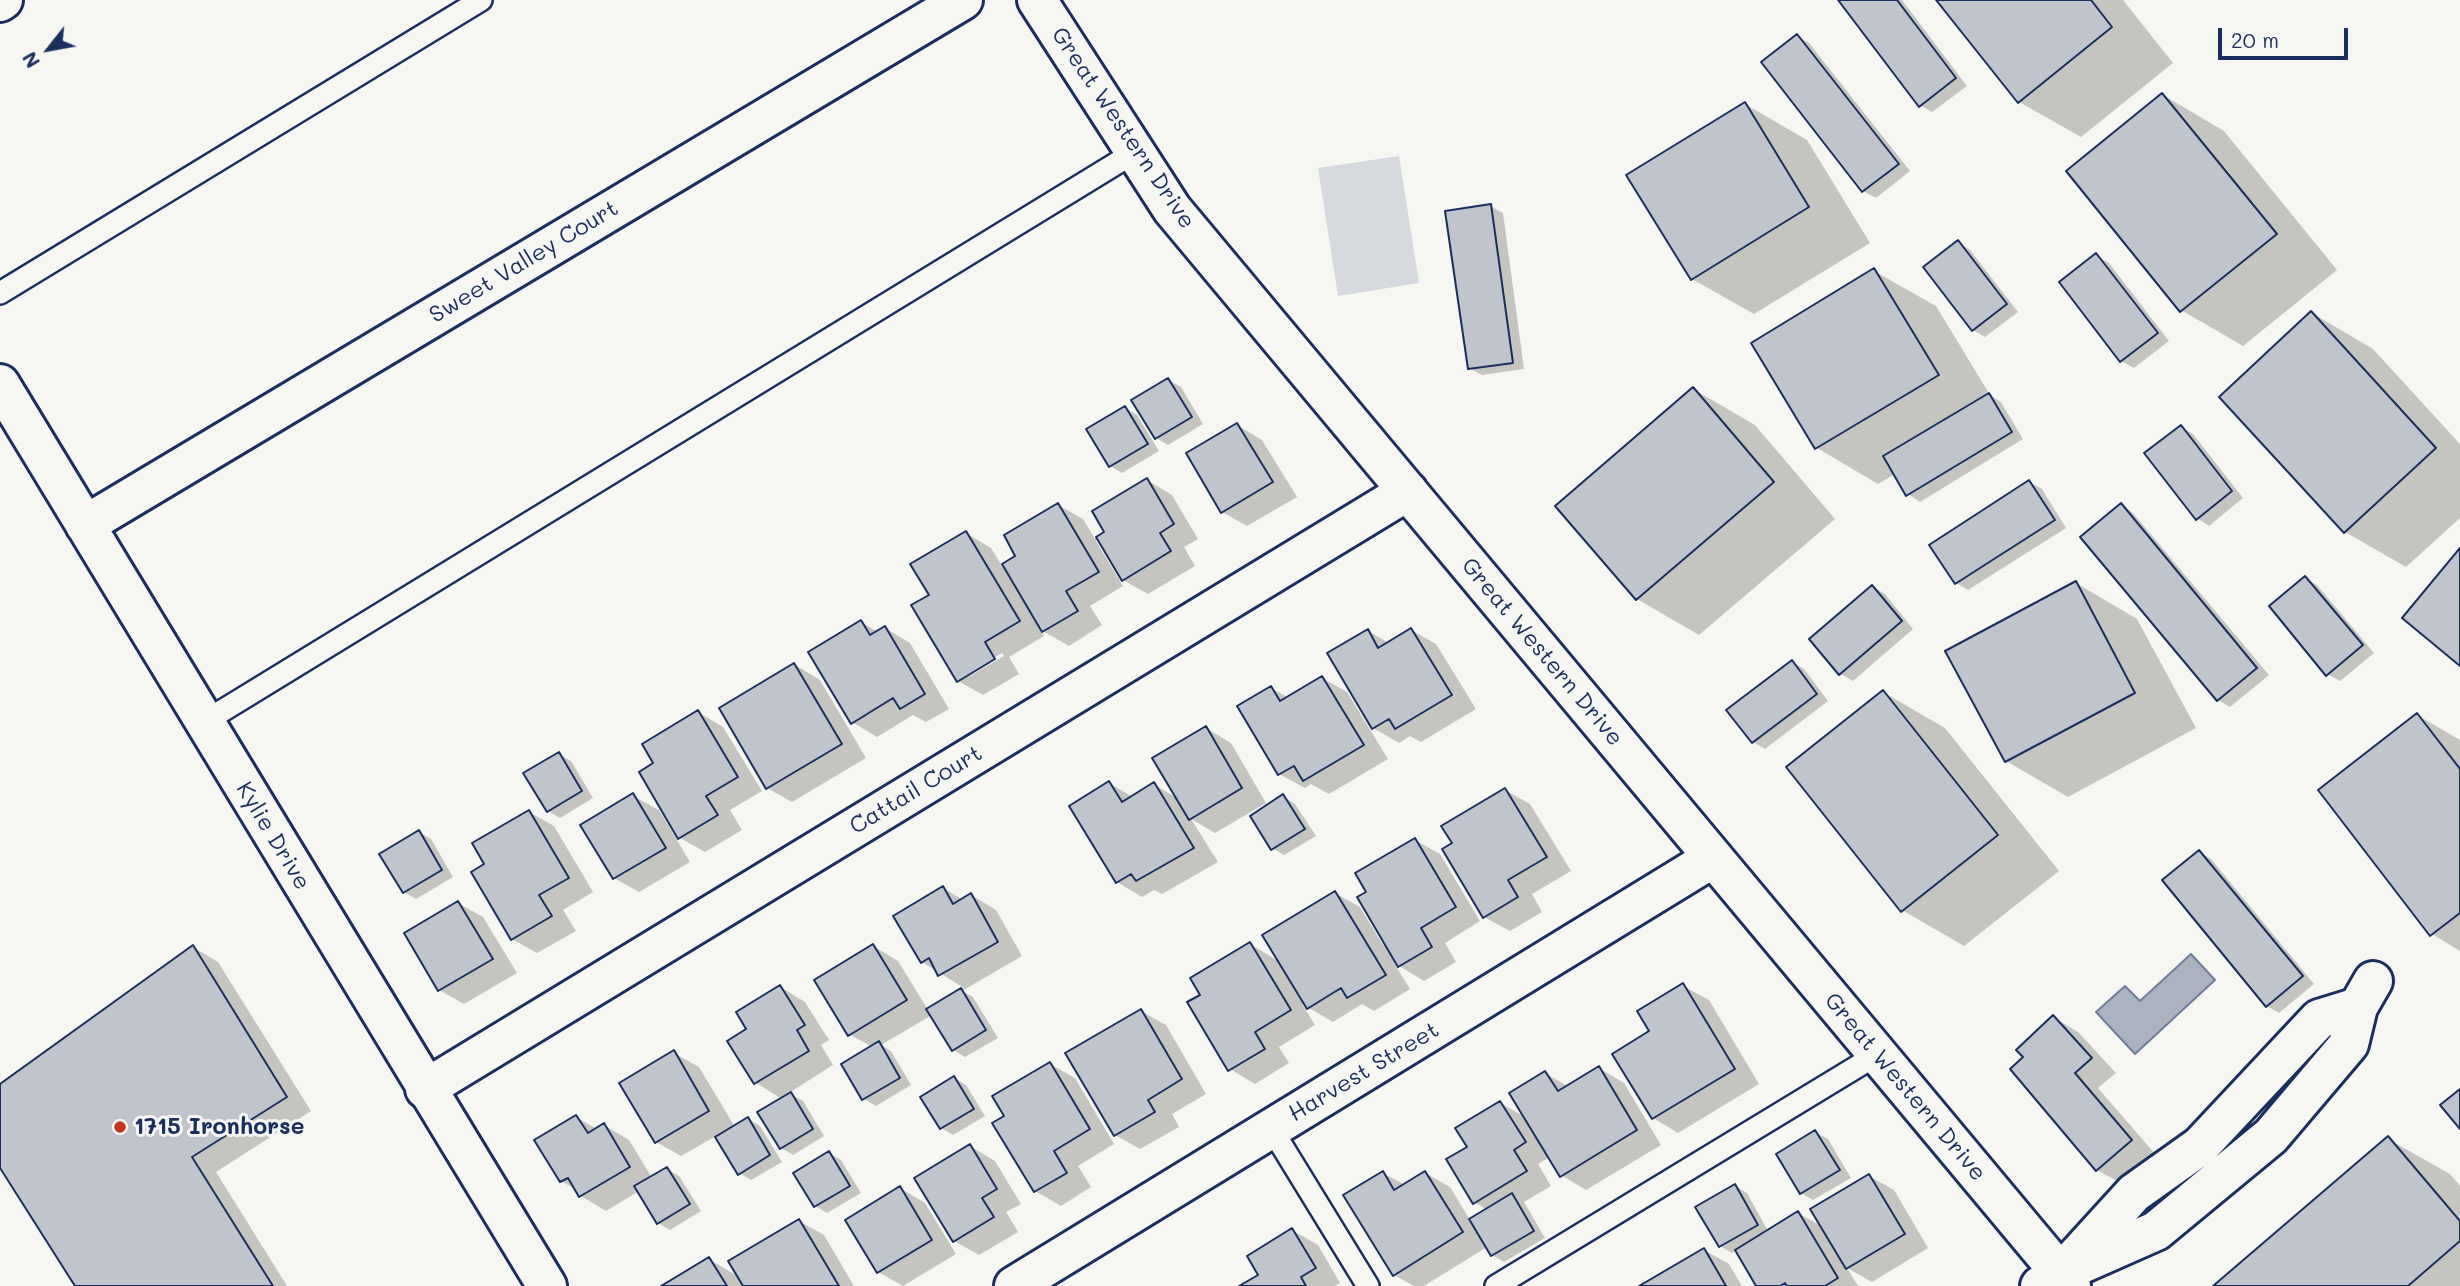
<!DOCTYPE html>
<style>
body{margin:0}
#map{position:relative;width:2460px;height:1286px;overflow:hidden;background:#f6f6f2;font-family:Mali,sans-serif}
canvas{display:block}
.north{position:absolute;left:14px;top:14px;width:70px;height:70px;-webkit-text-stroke:5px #f6f6f2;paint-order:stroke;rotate:239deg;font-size:19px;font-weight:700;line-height:28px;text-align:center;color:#1b2f5e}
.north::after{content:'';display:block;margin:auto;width:24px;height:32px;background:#1b2f5e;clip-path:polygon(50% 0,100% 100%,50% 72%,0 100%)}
.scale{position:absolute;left:2218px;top:28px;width:130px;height:32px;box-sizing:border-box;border:4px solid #1b2f5e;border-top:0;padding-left:9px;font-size:21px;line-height:24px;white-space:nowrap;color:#1b2f5e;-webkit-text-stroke:5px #f6f6f2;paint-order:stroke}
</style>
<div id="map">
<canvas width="2460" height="1286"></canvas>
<div class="north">N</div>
<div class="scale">20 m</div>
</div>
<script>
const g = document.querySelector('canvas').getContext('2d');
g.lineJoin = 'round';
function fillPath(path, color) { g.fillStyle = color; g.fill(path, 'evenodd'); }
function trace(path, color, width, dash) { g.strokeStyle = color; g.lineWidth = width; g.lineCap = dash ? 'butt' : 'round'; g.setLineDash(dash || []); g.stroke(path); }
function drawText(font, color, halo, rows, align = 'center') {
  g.font = font + ' Mali,sans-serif'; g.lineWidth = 6; g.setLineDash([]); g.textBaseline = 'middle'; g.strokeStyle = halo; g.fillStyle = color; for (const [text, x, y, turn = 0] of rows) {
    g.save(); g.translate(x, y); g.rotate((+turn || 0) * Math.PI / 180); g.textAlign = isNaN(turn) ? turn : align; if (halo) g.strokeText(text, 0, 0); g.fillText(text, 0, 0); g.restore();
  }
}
fillPath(new Path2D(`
 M1399,156L1419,283L1338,296L1318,168Z`), '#d6d9dd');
const water = new Path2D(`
 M2191,954L2215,980L2135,1054L2096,1012L2125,986L2140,1001Z`);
fillPath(water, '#abb2c0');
trace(water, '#717e99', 2);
fillPath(new Path2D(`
 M1840,0H1902L1967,86L1932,112L1920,105Z
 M1939,0H2123L2173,63L2081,137L2019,102Z
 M1797,36L1809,43L1910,171L1876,198L1863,191L1763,63Z
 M2163,95L2224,131L2337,270L2243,346L2181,310Z
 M1745,104L1807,140L1870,243L1754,314L1692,279Z
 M1490,206L1503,213L1524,369L1482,375L1469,368Z
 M1958,242L1970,250L2018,312L1985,337L1973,330Z
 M2096,256L2109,263L2169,341L2134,368L2121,361Z
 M1874,271L1936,306L1990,395L2001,402L2023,439L1920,502L1908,494L1895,474L1878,484L1817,448L1753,343Z
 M2312,313L2373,349L2460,444V518L2406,567L2345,532Z
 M1168,380L1181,387L1203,424L1168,445L1156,438Z
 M1693,389L1755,425L1835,519L1699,635L1637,599L1557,506Z
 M1125,408L1137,415L1159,451L1122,473L1110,466Z
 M1237,425L1262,440L1297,497L1247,526L1222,512Z
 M2181,427L2193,434L2243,498L2209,526L2197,518Z
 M1147,480L1172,495L1198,539L1184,547L1195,566L1148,594L1123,580L1099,539L1096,541L1123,586L1090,606L1102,625L1069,646L1039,629L1044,636L1009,657L1019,674L983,695L958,681L931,595L966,533L991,548L1002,566L1017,556L1058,505L1083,519L1095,539L1107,533ZM1002,653L1004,656L968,677V673Z
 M2029,482L2042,489L2066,528L1968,590L1956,583Z
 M2121,505L2133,513L2269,675L2230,707L2218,700Z
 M2305,578L2317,585L2374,653L2340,681L2327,674Z
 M2076,583L2137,619L2196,728L2068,797L2006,761Z
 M1873,587L1885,594L1913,629L1853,681L1841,674Z
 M861,622L878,632L885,628L910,643L949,709L926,722L913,715L877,737L852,722Z
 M1411,630L1436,644L1476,709L1421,742L1410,736L1399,743L1373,728L1368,631L1389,643Z
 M1792,662L1804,669L1828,701L1765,749L1753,742Z
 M795,665L820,680L866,758L792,802L767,788Z
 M1322,678L1347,692L1388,759L1329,794L1311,784L1305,788L1279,774L1271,688L1289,698Z
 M1883,692L1945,728L2059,871L1964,946L1902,910Z
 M698,712L723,727L762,791L730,810L742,830L705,852L680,838L656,764Z
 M2417,715L2460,740V951L2432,934Z
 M1206,728L1231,743L1266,803L1215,833L1191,819L1218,862L1162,894L1154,890L1142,897L1117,882L1109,783L1133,797L1154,784L1178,799Z
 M559,754L571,761L593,798L560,818L548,811Z
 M1505,790L1530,804L1571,871L1532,894L1542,912L1510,931L1484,917L1454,844Z
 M633,796L659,810L690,862L639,892L614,878Z
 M1283,796L1295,804L1316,836L1284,855L1272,848Z
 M529,812L554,826L593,892L563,910L576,931L537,953L512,939L486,865Z
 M419,832L431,839L453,877L416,899L404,892Z
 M1415,840L1440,854L1480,921L1445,943L1456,962L1424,981L1394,963L1410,989L1374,1011L1362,1004L1333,1022L1302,1004L1315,1025L1279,1047L1289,1063L1255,1084L1230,1069L1202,995L1250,944L1280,962L1335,893L1360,907L1383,945L1386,943L1368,892Z
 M2199,852L2211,859L2314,984L2279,1013L2267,1006Z
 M943,888L963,900L971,895L996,910L1022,956L962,991L973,997L998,1038L965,1057L953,1050L932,1015L881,1045L891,1051L911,1085L876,1106L864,1099L872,1047L849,1034L873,946L898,961L928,1010L964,988L922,962Z
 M458,903L483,917L517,973L464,1004L439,990Z
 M193,947L218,962L311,1111L216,1172L287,1286H77L0,1165V1086Z
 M1683,986L1709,1000L1759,1084L1678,1133L1653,1118L1651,1032Z
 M780,987L805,1002L829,1040L821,1045L833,1065L789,1093L803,1101L824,1136L793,1155L781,1148L782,1099L756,1083L730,1042L749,1030Z
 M1141,1011L1166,1025L1206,1094L1172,1114L1179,1127L1140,1149L1115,1135Z
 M2053,1017L2078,1032L2116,1073L2098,1088L2156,1155L2122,1184L2097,1170L2025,1057Z
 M674,1053L699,1067L735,1127L748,1119L760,1126L782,1162L751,1180L739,1173L716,1136L681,1156L656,1142Z
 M1050,1064L1075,1078L1114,1144L1078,1166L1091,1187L1061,1206L1035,1191L995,1124L1006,1117Z
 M1599,1068L1624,1083L1661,1145L1586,1190L1561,1175L1550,1157L1538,1164L1551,1186L1524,1202L1545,1238L1504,1262L1492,1255L1487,1247L1424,1286H1414L1394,1275L1383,1173L1405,1185L1425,1173L1450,1187L1470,1220L1487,1210L1475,1202L1469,1147L1500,1103L1527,1118L1545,1073L1569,1087Z
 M954,1078L966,1085L985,1116L953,1135L941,1128Z
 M576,1117L597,1129L604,1125L629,1140L652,1178L667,1169L679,1176L701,1211L670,1230L658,1223L639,1191L606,1211L581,1196L577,1190L561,1181Z
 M1815,1132L1828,1139L1851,1178L1813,1200L1801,1193Z
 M2388,1139L2450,1174L2460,1186V1286H2216Z
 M970,1146L995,1161L1021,1204L1006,1212L1018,1232L979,1255L954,1241Z
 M829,1153L841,1160L861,1193L827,1213L815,1206Z
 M1869,1176L1894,1190L1928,1248L1872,1282L1847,1268L1858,1286H1758L1737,1251L1732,1253L1720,1246L1735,1186L1747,1193L1768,1231L1798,1213L1823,1227Z
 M900,1188L925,1203L956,1254L903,1286L878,1272Z
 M799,1221L824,1235L854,1286H665L709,1259L739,1277Z
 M1292,1230L1318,1245L1340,1283L1335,1286H1243L1260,1275Z
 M1704,1250L1729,1264L1742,1286H1642Z`), '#0003');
const building = new Path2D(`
 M1838,0H1897L1956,78L1919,107Z
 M1936,0H2091L2112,27L2018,103Z
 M1797,34L1899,164L1862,192L1761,62Z
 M2162,93L2277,234L2180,312L2066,171Z
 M1745,102L1809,207L1691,280L1626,175Z
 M1491,204L1513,363L1468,369L1445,211Z
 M1958,240L2007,304L1972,331L1923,267Z
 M2096,253L2158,333L2120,362L2059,282Z
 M1874,268L1939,375L1815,449L1751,343Z
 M2311,311L2436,448L2344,533L2219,397Z
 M1168,378L1192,417L1155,439L1131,400Z
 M1693,387L1774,482L1636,600L1555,506Z
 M1989,393L2012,432L1906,496L1883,456Z
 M1125,406L1148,444L1109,467L1086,429Z
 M1237,423L1273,482L1221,513L1186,453Z
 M2181,425L2232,491L2196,520L2144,453Z
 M1147,478L1174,524L1160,533L1171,551L1122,581L1096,537L1104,532L1092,511Z
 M2029,480L2055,520L1955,584L1929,545Z
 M1058,503L1099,572L1066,591L1078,611L1042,632L1002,564L1015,556L1004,535Z
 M2121,503L2257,668L2217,701L2080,537Z
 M966,531L1020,621L985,642L995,659L957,682L911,605L929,595L910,564Z
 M2460,548V666L2402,618Z
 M2305,576L2363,645L2326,676L2269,606Z
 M2076,581L2135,693L2005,762L1945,651Z
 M1872,585L1902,621L1839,675L1809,639Z
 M861,620L870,635L885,626L925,694L900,709L893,698L851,724L808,652Z
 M1411,628L1452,695L1395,729L1389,719L1372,729L1327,653L1368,629L1378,648Z
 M1792,660L1817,694L1752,743L1726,710Z
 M794,663L842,744L766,789L719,708Z
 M1322,676L1364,745L1303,781L1294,766L1278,775L1237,706L1271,686L1280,701Z
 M1883,690L1998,835L1901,912L1786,767Z
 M698,710L738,777L706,796L718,815L678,839L639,772L653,763L642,744Z
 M2417,713L2460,769V913L2430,936L2318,790Z
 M1206,726L1242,788L1189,820L1152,758Z
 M559,752L582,791L547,812L523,773Z
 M1109,781L1122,802L1154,782L1194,848L1136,881L1131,874L1116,883L1069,806Z
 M1505,788L1547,857L1508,880L1518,897L1483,918L1442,849L1452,843L1441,826Z
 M633,793L666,848L613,879L580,825Z
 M1283,794L1305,829L1271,850L1250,816Z
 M529,810L569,878L539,895L552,916L511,940L471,872L484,864L472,843Z
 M419,830L442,870L403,893L379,854Z
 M1415,838L1456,907L1421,928L1432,947L1398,967L1357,897L1366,892L1355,873Z
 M2199,850L2303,976L2266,1007L2162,880Z
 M943,886L953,904L971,893L998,942L938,976L929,958L921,963L893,916Z
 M1335,891L1386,975L1347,998L1341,988L1307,1009L1262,935Z
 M458,901L493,959L438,991L404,933Z
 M1250,942L1291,1010L1255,1032L1265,1049L1228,1071L1187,1002L1200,995L1190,978Z
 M873,944L907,1000L848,1036L814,980Z
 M193,945L287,1097L192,1157L273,1286H75L0,1168V1084Z
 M1683,983L1735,1069L1652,1119L1612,1054L1649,1031L1637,1011Z
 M780,985L805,1025L797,1030L809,1051L754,1084L727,1041L746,1029L736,1012Z
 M961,988L986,1030L952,1051L926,1009Z
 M1141,1009L1182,1079L1148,1100L1155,1112L1114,1136L1065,1053Z
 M2053,1015L2092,1058L2075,1073L2132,1140L2096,1171L2010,1069L2023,1057L2016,1050Z
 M879,1041L900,1078L862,1100L841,1064Z
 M674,1050L709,1111L655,1143L619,1083Z
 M1050,1062L1090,1129L1054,1151L1067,1173L1034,1192L992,1123L1004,1116L992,1096Z
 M1599,1066L1637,1130L1560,1177L1509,1093L1545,1071L1558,1091Z
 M954,1076L974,1109L940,1129L920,1097Z
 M2460,1089V1129L2440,1105Z
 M791,1092L813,1129L780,1149L757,1112Z
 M1500,1101L1526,1142L1514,1150L1527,1171L1473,1204L1446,1159L1467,1147L1455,1128Z
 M576,1115L588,1133L604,1123L630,1167L579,1197L568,1178L560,1182L534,1140Z
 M748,1117L770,1155L738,1175L715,1137Z
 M1815,1130L1840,1170L1800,1194L1776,1154Z
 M2388,1136L2460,1221V1241L2408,1286H2213Z
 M970,1144L997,1189L982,1198L994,1217L953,1242L914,1178Z
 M829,1151L850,1186L814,1207L793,1173Z
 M667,1167L690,1204L657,1224L634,1186Z
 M1383,1171L1394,1190L1425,1171L1463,1232L1393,1276L1343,1195Z
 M1869,1174L1905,1234L1846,1269L1810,1209Z
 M1735,1184L1758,1225L1719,1247L1695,1207Z
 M900,1186L932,1240L877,1273L845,1220Z
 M1512,1193L1534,1231L1491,1256L1469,1219Z
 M1798,1211L1838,1278L1825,1286H1787L1785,1283L1780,1286H1756L1735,1250Z
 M799,1219L839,1286H743L728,1261Z
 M1292,1228L1316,1268L1301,1277L1306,1286H1239L1258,1275L1247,1256Z
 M1704,1248L1726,1286H1639Z
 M709,1257L727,1286H661Z`);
fillPath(building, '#c0c4cd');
trace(building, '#1b2f5e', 2);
const lane = new Path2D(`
 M0,293L481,0
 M204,722L1135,152
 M1271,1128L1368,1286
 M1496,1286L1878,1054`);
const street = new Path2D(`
 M1037,0L1172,209L2071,1286
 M0,2L3,0
 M0,384L547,1286
 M85,525L963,0
 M425,1089L1408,491
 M2072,1261L2134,1193L2200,1146L2319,1019L2358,1007
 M1014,1286L1713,858
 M2040,1286L2061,1273L2156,1231L2271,1136L2349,1044L2358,1007L2373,981`);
trace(lane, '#1b2f5e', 26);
trace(street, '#1b2f5e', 44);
trace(lane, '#f6f6f2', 21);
trace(street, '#f6f6f2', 38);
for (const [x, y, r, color] of [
 [120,1127,7,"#c8321e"]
]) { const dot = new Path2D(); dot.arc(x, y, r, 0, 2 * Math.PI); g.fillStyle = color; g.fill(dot); trace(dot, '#f6f6f2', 2.5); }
drawText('23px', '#1b2f5e', '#f6f6f2', [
 ["Great Western Drive",1123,128,56],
 ["Sweet Valley Court",524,262,-31],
 ["Great Western Drive",1542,652,50],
 ["Cattail Court",916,790,-31],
 ["Kylie Drive",273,836,59],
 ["Harvest Street",1364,1072,-31],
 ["Great Western Drive",1905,1087,50]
]);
drawText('bold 23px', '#1b2f5e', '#f6f6f2', [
 ["1715 Ironhorse",134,1127]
], 'left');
</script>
